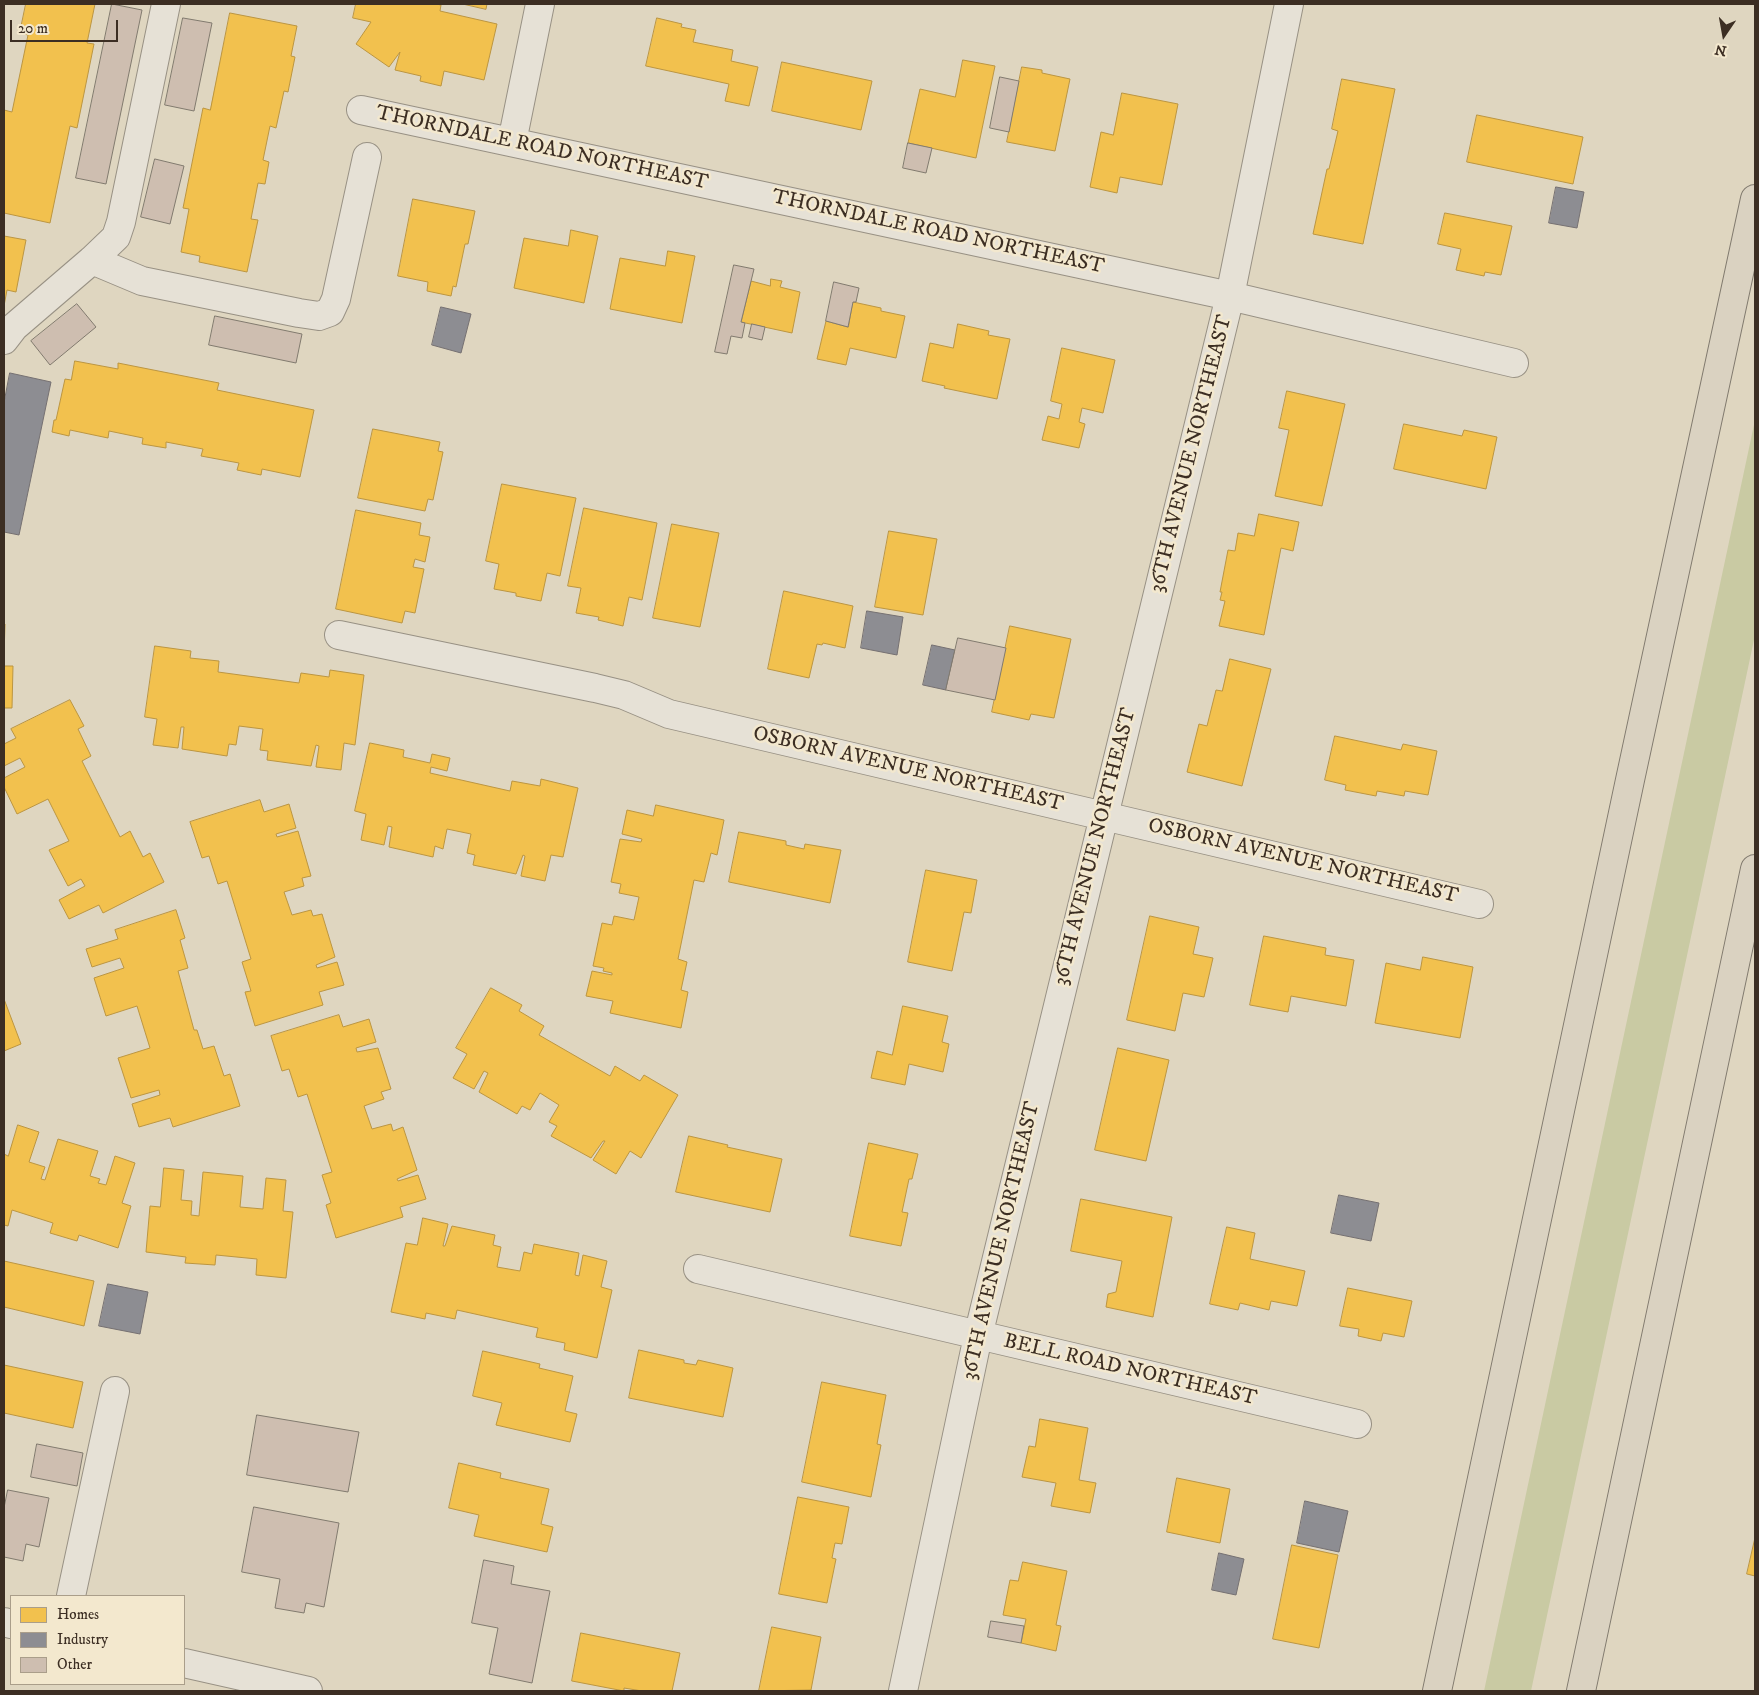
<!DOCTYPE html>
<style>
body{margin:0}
#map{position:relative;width:1759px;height:1695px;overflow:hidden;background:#dfd6c0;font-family:"IM FELL DW Pica",serif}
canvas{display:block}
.frame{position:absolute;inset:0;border:5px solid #3c2e23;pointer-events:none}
.legend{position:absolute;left:10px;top:1595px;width:175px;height:90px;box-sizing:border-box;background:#f3e8ce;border:1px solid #aa9e8a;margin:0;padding:6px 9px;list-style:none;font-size:15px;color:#3c2e23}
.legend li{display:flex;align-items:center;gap:10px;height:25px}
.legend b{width:25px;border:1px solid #aa9e8a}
.north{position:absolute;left:1699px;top:10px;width:50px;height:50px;-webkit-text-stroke:4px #f3e8ce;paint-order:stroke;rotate:192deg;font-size:14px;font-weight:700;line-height:20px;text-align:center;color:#3c2e23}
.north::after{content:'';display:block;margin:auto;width:18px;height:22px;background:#3c2e23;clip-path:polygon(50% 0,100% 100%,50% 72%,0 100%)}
.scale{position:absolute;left:10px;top:20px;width:108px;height:22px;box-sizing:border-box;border:2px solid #3c2e23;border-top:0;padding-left:6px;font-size:15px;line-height:18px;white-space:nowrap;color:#3c2e23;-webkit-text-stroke:4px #f3e8ce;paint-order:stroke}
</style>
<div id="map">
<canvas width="1759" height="1695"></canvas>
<div class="frame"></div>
<ul class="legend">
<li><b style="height:14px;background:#f2c14e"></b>Homes</li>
<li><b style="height:14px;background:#8d8d92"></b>Industry</li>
<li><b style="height:14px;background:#cebeb0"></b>Other</li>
</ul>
<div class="north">N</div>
<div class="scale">20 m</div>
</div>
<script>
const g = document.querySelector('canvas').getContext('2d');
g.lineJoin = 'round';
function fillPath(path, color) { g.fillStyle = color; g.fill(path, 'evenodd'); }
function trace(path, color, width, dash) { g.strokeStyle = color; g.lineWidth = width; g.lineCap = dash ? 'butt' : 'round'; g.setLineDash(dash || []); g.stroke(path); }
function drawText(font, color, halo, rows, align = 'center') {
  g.font = font + ' "IM FELL DW Pica",serif'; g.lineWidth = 5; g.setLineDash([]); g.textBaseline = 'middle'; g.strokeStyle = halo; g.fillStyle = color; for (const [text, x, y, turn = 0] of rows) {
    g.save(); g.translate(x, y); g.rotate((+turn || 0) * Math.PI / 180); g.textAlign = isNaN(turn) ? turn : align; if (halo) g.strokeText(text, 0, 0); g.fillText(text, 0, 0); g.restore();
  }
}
fillPath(new Path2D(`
 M1755,420V635L1531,1691H1484Z`), '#c9caa3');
const homes = new Path2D(`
 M26,4H95L87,43L94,44L77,128L70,126L50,223L4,213V110L12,112L28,35L20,33Z
 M356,4H436L441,5L440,11L497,24L484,80L444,71L441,86L420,81L421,76L395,70L400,52L389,67L356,44L371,22L353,18Z
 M463,4H487L486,9Z
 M230,13L297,26L291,56L295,57L288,92L284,91L276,128L270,126L263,160L269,162L265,184L258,183L251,219L258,220L247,272L199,262L200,256L181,252L189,209L183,208L203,108L210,110Z
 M657,18L682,24L681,27L696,30L693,42L733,50L731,61L758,67L749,106L725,101L729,84L646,66Z
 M963,60L995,66L976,158L908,143L920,89L955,97Z
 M782,62L872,81L861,130L772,111Z
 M1022,67L1042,70V73L1070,79L1055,151L1007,142Z
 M1342,79L1395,89L1363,244L1313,234L1327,169H1329L1338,131L1332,129Z
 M1122,93L1178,104L1162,185L1120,177L1117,193L1090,187L1101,132L1113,135Z
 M1477,115L1583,137L1573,184L1467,162Z
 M413,199L475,211L468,244H465L456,287L453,286L451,296L427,291L428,282L398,276Z
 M1445,213L1512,226L1501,275L1485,272L1484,276L1456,270L1461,249L1438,244Z
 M571,230L598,236L584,303L514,288L524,238L568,246Z
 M4,236L26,240L16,292L7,290L4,306Z
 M668,251L695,256L682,323L610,309L620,258L665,266Z
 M771,279L782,281L780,287L800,292L792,333L741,322L751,281L770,286Z
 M853,302L881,308V311L905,316L896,358L850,348L846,365L817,359L826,321L848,327Z
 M958,324L989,331L988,335L1010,339L997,399L944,388L945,386L922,381L930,343L953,348Z
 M1062,348L1115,360L1103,413L1082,408L1079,422L1085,424L1079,448L1042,440L1048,416L1059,419L1062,404L1051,401Z
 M75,361L118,369V363L219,383L217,390L314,410L300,477L262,469L261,475L237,470L239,463L201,456L203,449L166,442V448L142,444L143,438L109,431L108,438L70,430L69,436L52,432L54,420H56L65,379L71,380Z
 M1287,391L1345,404L1322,506L1275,496L1289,430L1279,428Z
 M1404,424L1462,436L1464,430L1497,437L1486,489L1394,469Z
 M373,429L440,442L438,451L443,452L433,500L428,499L425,511L358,498Z
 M502,484L576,498L560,576L547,573L541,601L516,596V593L494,589L499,564L486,561Z
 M584,508L657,523L642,600L629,597L623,626L598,620L599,617L576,613L581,588L568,586Z
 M356,510L421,523L419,535L430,537L425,562L415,559L413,567L424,569L415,613L405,611L402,623L336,609Z
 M1259,514L1299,522L1293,551L1281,548L1264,635L1219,626L1225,601L1220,600L1222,592H1220L1228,550L1235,551L1238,533L1254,536Z
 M672,524L719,533L700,627L653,618Z
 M889,531L937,539L923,615L875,607Z
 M784,591L853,606L845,648L823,643L822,645L817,644L809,678L768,669Z
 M4,624H5L4,656Z
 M1010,626L1071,639L1054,718L1031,714L1029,720L992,712Z
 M155,646L191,651L190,658L219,661L218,672L299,683L301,673L329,677L330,670L364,675L355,745L344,743L341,770L316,767L319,746L316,745L311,766L267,760L268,751L260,750L263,729L239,726L236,745L229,744L227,756L182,749L184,727H181L178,748L153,745L157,719L145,717Z
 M1230,659L1271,669L1242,786L1187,772L1199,724L1207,726L1216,690L1222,691Z
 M4,666H13L12,708H4Z
 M70,700L84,726L78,729L91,756L82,761L120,837L130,831L143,857L150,853L164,882L103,913L99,905L69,919L59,900L85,886L81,879L68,886L49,850L69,841L48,799L17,814L4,787V778L25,767L20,758L4,766V744L16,738L11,729Z
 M1335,736L1401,750L1403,744L1437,751L1428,795L1405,791L1404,796L1377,791L1376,796L1345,790L1346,785L1325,780Z
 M370,743L404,750L403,757L430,763L432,754L450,758L447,771L431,767L430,773L510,791L512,781L540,786L541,779L578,788L563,857L551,855L545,881L521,876L525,856L523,855L516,874L473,865L475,855L467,853L471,834L447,829L443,849L435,846L433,857L389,847L392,827L388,826L384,845L361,840L366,814L355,811Z
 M260,800L264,812L289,804L296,828L276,834L277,837L298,831L311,876L302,878L304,886L284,892L292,915L311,910L313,916L322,914L335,957L316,965L317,968L337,962L344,985L319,992L323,1005L255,1026L245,992L251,991L242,962L251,959L227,881L218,884L209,856L202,858L190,822Z
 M656,805L724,820L717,855L711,853L704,882L694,880L678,959L687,962L681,990L688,992L681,1028L610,1013L613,1001L586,996L592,971L612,975V973L603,971L604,968L593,966L602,923L612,925L614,916L634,920L639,897L619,893L621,884L611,882L620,839L641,842L642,839L622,834L627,810L653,816Z
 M739,832L786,841V845L804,849L805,844L841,850L830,903L729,882Z
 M926,870L977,880L971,913L964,912L952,971L908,962Z
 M176,910L185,938L180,940L188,968L178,971L194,1030H197L203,1049L214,1046L224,1076L230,1074L240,1106L173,1127L170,1118L139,1127L132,1104L160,1095L159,1090L131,1098L118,1058L150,1048L137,1006L106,1016L94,978L124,968L120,958L92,967L86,949L118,939L115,930Z
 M1150,916L1199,927L1193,954L1213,958L1204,997L1183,993L1175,1031L1127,1020Z
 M1264,936L1326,948L1325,955L1354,960L1346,1006L1291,996L1288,1012L1250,1005Z
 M1423,957L1473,967L1460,1038L1375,1023L1386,963L1420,970Z
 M491,988L522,1005L519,1011L544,1026L539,1035L610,1076L615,1066L640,1081L644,1075L678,1095L641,1158L630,1151L616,1174L593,1160L605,1141H603L591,1158L551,1136L557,1126L549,1122L559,1105L540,1093L530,1110L522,1106L517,1114L479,1092L488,1073L484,1071L474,1089L453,1078L467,1054L456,1048Z
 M4,999L21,1044L4,1051Z
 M903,1006L948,1016L942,1042L949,1044L943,1072L909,1064L905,1085L871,1078L877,1051L892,1055Z
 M339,1015L343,1027L369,1019L376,1042L356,1048L357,1052L378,1048L391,1089L381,1092L384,1099L364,1106L372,1129L391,1124L393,1131L403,1127L417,1170L397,1179L398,1181L418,1175L426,1199L400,1207L403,1217L336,1238L326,1205L331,1203L322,1175L332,1172L307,1094L298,1097L289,1069L282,1071L271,1036Z
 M1118,1048L1169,1060L1146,1161L1095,1150Z
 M18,1125L39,1132L29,1162L45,1167L41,1179L45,1180L58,1139L98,1151L90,1176L100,1179L98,1183L106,1185L115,1156L135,1163L122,1203L131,1206L118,1248L79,1235L77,1241L50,1233L53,1223L12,1210L8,1226L4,1225V1154L8,1156Z
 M689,1136L728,1145L727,1147L782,1159L770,1212L676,1192Z
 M869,1143L918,1154L912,1179H909L902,1212L908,1213L901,1246L850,1236Z
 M164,1168L184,1170L181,1200L192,1201L191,1215L199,1216L203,1172L243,1176L240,1207L263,1209L266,1178L286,1180L283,1211L293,1212L286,1278L256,1275L257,1259L216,1255L215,1265L185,1263L186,1257L146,1252L150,1206L160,1207Z
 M1081,1199L1172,1217L1153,1317L1106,1307L1108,1294L1116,1292L1122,1261L1071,1251Z
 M423,1218L448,1224L443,1246H445L452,1226L495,1235L493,1245L501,1247L497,1267L520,1271L524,1252L532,1254L534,1244L579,1253L575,1275L579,1276L583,1255L607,1261L601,1287L612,1290L597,1358L564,1350L565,1343L536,1337L538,1328L457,1310L455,1319L426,1313L425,1319L391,1312L406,1243L417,1245Z
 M1227,1227L1255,1233L1250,1259L1305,1271L1297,1306L1271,1301L1269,1310L1240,1303L1238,1310L1210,1304Z
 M4,1261L94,1281L84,1326L4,1307Z
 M1348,1288L1412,1301L1404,1337L1383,1333L1381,1341L1358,1336L1359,1329L1340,1326Z
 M639,1350L684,1360V1363L696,1365L698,1360L733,1368L723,1417L629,1398Z
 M483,1351L540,1364L539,1368L573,1376L565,1411L577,1414L570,1442L496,1425L502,1403L473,1396Z
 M4,1365L83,1382L73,1428L4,1413Z
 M822,1382L886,1395L877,1444L881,1445L871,1497L802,1482Z
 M1040,1419L1088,1428L1079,1480L1096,1483L1090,1513L1051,1506L1056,1483L1022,1477L1029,1446L1035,1447Z
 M459,1463L501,1473L500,1478L549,1489L541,1524L553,1527L547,1552L474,1536L479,1515L449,1508Z
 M1177,1478L1230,1489L1220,1543L1167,1532Z
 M798,1497L849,1507L842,1544L835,1543L832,1558L836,1559L827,1603L779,1594Z
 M1755,1538V1576L1747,1574Z
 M1292,1545L1338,1555L1319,1648L1273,1639Z
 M1023,1562L1067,1571L1056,1625L1061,1626L1056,1651L1021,1643L1026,1619L1003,1615L1010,1580L1018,1581Z
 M772,1627L821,1637L811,1690L759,1691Z
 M581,1633L680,1653L672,1691H642L624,1688V1691L572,1681Z`);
fillPath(homes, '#f2c14e');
trace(homes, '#bb9541', 1);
const industry = new Path2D(`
 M1556,187L1584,192L1577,228L1549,223Z
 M441,307L471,314L461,353L432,345Z
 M10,373L51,382L19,535L4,532V403Z
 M867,611L903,617L897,655L861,648Z
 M932,645L955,650L946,690L923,685Z
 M1339,1195L1379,1203L1371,1241L1331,1233Z
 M108,1284L148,1292L140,1334L99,1326Z
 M1305,1501L1348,1511L1339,1552L1297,1543Z
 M1219,1553L1244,1559L1236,1595L1212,1590Z`);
fillPath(industry, '#8d8d92');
trace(industry, '#757071', 1);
const building = new Path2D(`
 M112,4L142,10L106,184L76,178Z
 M183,18L212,23L194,111L165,105Z
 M1000,77L1019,81L1009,132L990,128Z
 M908,143L932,148L926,173L903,168Z
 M155,159L184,166L170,224L141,217Z
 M734,265L754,269L741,322L745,323L742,338L731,336L727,354L715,352Z
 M834,282L859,288L856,302H853L848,327L826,321Z
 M77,304L96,327L50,365L31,341Z
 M215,316L302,334L296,363L209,345Z
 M752,324L765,327L762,340L749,337Z
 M958,638L1006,648L995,700L946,690Z
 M257,1415L359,1432L348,1492L247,1475Z
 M37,1444L83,1453L77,1486L31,1477Z
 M8,1490L49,1498L39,1547L26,1544L23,1561L4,1557V1508Z
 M254,1507L339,1523L324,1607L306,1603L304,1613L275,1608L280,1579L242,1572Z
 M484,1560L514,1566L511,1584L550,1591L532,1683L489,1674L498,1628L472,1623Z
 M991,1621L1024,1626L1021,1643L988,1637Z`);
fillPath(building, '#cebeb0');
trace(building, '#817a6e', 1);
const minor = new Path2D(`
 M361,110L1230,296L1514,363
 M512,142L540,4
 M92,260L142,281L299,313L319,316L330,312L336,299L367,157
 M4,340L14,327L92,260L116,237L121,222L166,4
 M339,635L595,688L624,695L669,714L1479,904
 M698,1269L1357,1424
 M71,1596L115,1391
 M4,1622L11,1624
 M184,1663L308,1691
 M903,1691L978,1336L1230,296L1289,4`);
const highway = new Path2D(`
 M1437,1691L1630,780L1755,199
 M1581,1691L1755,869`);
trace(minor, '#989184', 30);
trace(highway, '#817a6e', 30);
trace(minor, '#e6e1d6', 28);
trace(highway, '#dad2c1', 28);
drawText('21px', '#3c2e23', '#f3e8ce', [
 ["THORNDALE ROAD NORTHEAST",542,149,12],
 ["THORNDALE ROAD NORTHEAST",938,233,12],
 ["36TH AVENUE NORTHEAST",1192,454,-76],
 ["OSBORN AVENUE NORTHEAST",908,770,13],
 ["36TH AVENUE NORTHEAST",1096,847,-76],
 ["OSBORN AVENUE NORTHEAST",1303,862,13],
 ["36TH AVENUE NORTHEAST",1002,1241,-77],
 ["BELL ROAD NORTHEAST",1130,1371,13]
]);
</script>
